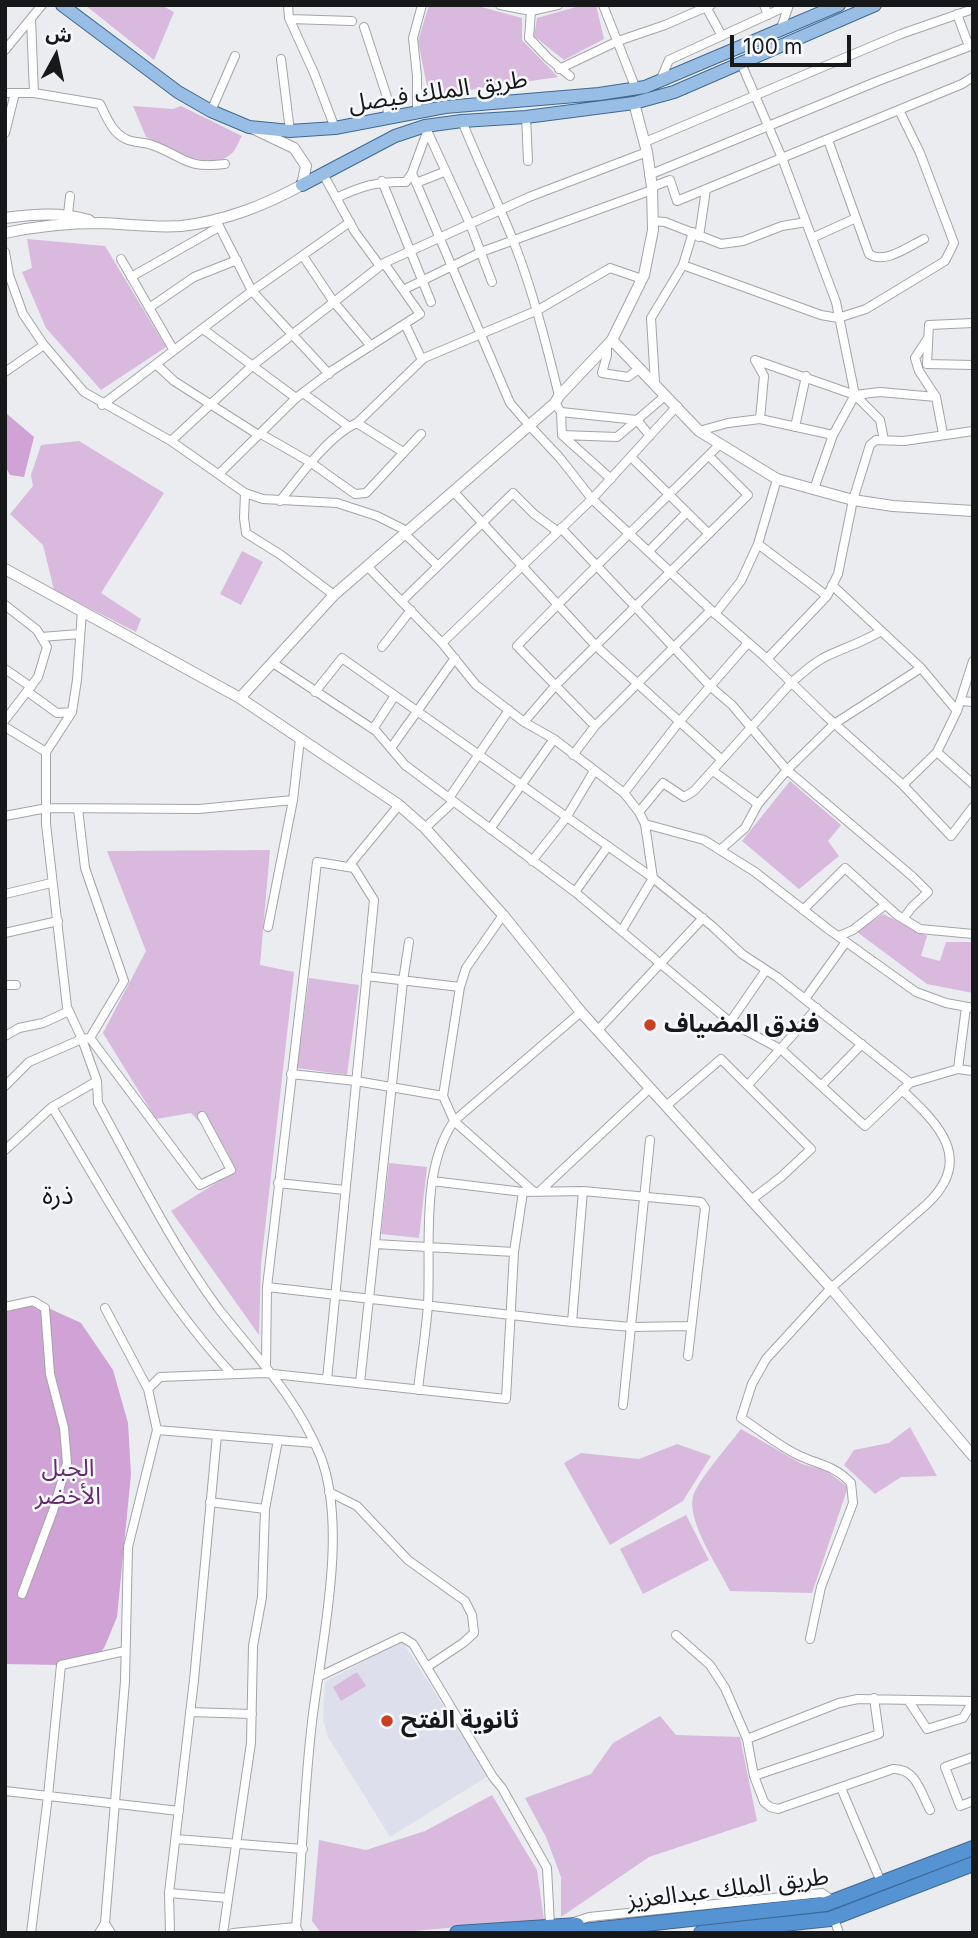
<!DOCTYPE html>
<meta charset="utf-8">
<style>
body{margin:0}
#map{position:relative;width:978px;height:1938px;overflow:hidden;background:#eaecf0;font-family:Inter,"Noto Sans Arabic",sans-serif}
canvas{display:block}
.frame{position:absolute;inset:0;border:7px solid #171819;pointer-events:none}
.north{position:absolute;left:21px;top:21px;width:70px;height:70px;-webkit-text-stroke:5px #f8f9fe;paint-order:stroke;rotate:8deg;font-size:19px;font-weight:700;line-height:28px;text-align:center;color:#171819}
.north::after{content:'';display:block;margin:auto;width:24px;height:32px;background:#171819;clip-path:polygon(50% 0,100% 100%,50% 72%,0 100%)}
.scale{position:absolute;left:730px;top:35px;width:121px;height:32px;box-sizing:border-box;border:4px solid #171819;border-top:0;padding-left:9px;font-size:21px;line-height:24px;white-space:nowrap;color:#171819;-webkit-text-stroke:5px #f8f9fe;paint-order:stroke}
</style>
<div id="map">
<canvas width="978" height="1938"></canvas>
<div class="frame"></div>
<div class="north">ش</div>
<div class="scale">100 m</div>
</div>
<script>
const g = document.querySelector('canvas').getContext('2d');
g.lineJoin = 'round';
function fillPath(path, color) { g.fillStyle = color; g.fill(path, 'evenodd'); }
function trace(path, color, width, dash) { g.strokeStyle = color; g.lineWidth = width; g.lineCap = dash ? 'butt' : 'round'; g.setLineDash(dash || []); g.stroke(path); }
function drawText(font, color, halo, rows, align = 'center') {
  g.font = font + ' Inter,"Noto Sans Arabic",sans-serif'; g.lineWidth = 5; g.setLineDash([]); g.textBaseline = 'middle'; g.strokeStyle = halo; g.fillStyle = color; for (const [text, x, y, turn = 0] of rows) {
    g.save(); g.translate(x, y); g.rotate((+turn || 0) * Math.PI / 180); g.textAlign = isNaN(turn) ? turn : align; if (halo) g.strokeText(text, 0, 0); g.fillText(text, 0, 0); g.restore();
  }
}
fillPath(new Path2D(`
 M402,1641L488,1776L390,1837L328,1737L323,1720L325,1682Z`), '#dde0ec');
fillPath(new Path2D(`
 M85,5H161L174,12L154,60Z
 M429,5H474L522,18V40L558,77L429,96L418,41Z
 M583,5H596L604,39L564,60L534,36L537,18Z
 M133,106L173,109L181,106L242,136C239,140 237,147 234,151C213,176 169,147 146,137Z
 M27,239L105,246L166,347L101,390L46,328L22,272L32,268Z
 M79,441L164,493L101,593L141,619L136,632L54,590L43,545L10,514L33,486L31,475L41,445Z
 M242,551L263,562L241,605L220,594Z
 M790,781L841,825L828,841L839,856L799,889L742,841Z
 M270,850L260,965L294,972L261,1264L259,1335L171,1211L221,1180L227,1151L191,1113L156,1119L103,1033L146,951L107,851Z
 M883,914L927,936L921,956L940,961L946,942H973V993L927,984L857,932Z
 M309,978L359,985L347,1075L297,1068Z
 M389,1163L427,1167L419,1238L381,1234Z
 M910,1427L937,1476L901,1477L875,1494L844,1465L854,1450L889,1443Z
 M741,1429L802,1464L825,1470L848,1487L812,1593L730,1591C719,1567 682,1516 695,1491C707,1469 726,1449 741,1429Z
 M677,1444L711,1456L683,1501L610,1545L564,1463L581,1453L639,1459Z
 M686,1515L709,1560L643,1594L620,1549Z
 M357,1672L366,1686L341,1701L333,1687Z
 M660,1716L676,1735L740,1737L757,1821L649,1857L561,1917V1877L546,1837L525,1798L591,1774L613,1743Z
 M492,1795L537,1870L544,1920L389,1933H321L312,1921L319,1840L366,1850L425,1831Z`), '#d9b9de');
fillPath(new Path2D(`
 M7,414L34,437L24,477L10,475L5,466V416Z
 M33,1301L81,1323L113,1370L128,1423L131,1474L117,1617L105,1646L98,1657L61,1665L5,1664V1306Z`), '#d0a2d6');
const street = new Path2D(`
 M288,5L289,18L314,73L335,128
 M500,5L531,11L558,5
 M603,5L636,89
 M705,5L722,36
 M764,5L768,15
 M531,11L529,38L548,58L570,76
 M957,14L967,41L973,45
 M31,19L34,93
 M290,19L352,21
 M364,27L387,97L388,119
 M780,31L789,5
 M5,50L42,5
 M281,59L290,131
 M741,63L782,158L836,302L855,395L833,435L814,489
 M559,69L618,41L665,25L711,5
 M660,81L669,60L789,5
 M5,93H34L100,104C106,116 112,133 126,139C134,143 144,142 152,145C185,157 185,169 225,164
 M211,111L235,56
 M417,112V76L413,38L422,5
 M526,117L528,161
 M462,121C478,161 497,200 513,240C533,291 546,343 559,396
 M425,126L470,224L492,282
 M5,133L15,93
 M828,140L869,254C884,265 909,246 924,239
 M645,142L901,34L973,9
 M412,173L510,403L529,425L560,458L592,499L711,610L767,659L826,716L903,785L951,836L973,807
 M323,174L355,232L380,266
 M649,175L878,81L973,45
 M382,181L431,302
 M416,183L444,172
 M652,187L670,180L677,201L962,84L973,77
 M336,198C362,186 377,181 406,182L412,173L427,132
 M68,214L70,196
 M216,220L252,291L329,374
 M653,221L665,222L721,244L743,241L782,226L806,222
 M699,237L706,189
 M812,238L856,218
 M5,252L9,275L23,314L44,345L84,392L171,441L245,493L263,499L337,503L377,516L407,531
 M303,256L333,301L371,346
 M121,259L173,349
 M683,265L821,315L838,318L866,309L945,261L954,243L920,153L899,110
 M131,277L219,227
 M403,290L481,252L652,190
 M149,308L194,277L237,260
 M973,323L929,325L927,364L973,365
 M405,324L422,360
 M203,329L296,398
 M928,338L915,358L919,371L936,397L943,434
 M607,347V355L602,373L628,377L640,368
 M755,360L855,395
 M755,360L764,376L760,419
 M157,365L174,381L257,434
 M5,372L44,345
 M655,383L651,318L683,265L693,232
 M303,393L348,426
 M555,403L561,412L637,420L666,395
 M102,405L252,291L350,222
 M561,412L562,435L617,437L637,420L650,436
 M357,423L403,452
 M795,427L806,376
 M699,431L728,423L760,419L833,435
 M261,434L310,462L355,494L366,493L421,434
 M562,435L611,479
 M884,440L880,420L855,395L880,392L936,397
 M171,441L252,366L384,263L529,197L647,152
 M631,457L709,534
 M219,474L296,398L333,370L420,314L384,263
 M453,491L596,646L722,760
 M245,493L244,518L246,533L281,555L334,595
 M280,501C299,477 330,434 357,423L424,358L538,310L610,268L642,279
 M561,528L711,687L732,705L787,770L913,877L928,892L912,907L903,919
 M405,534L437,565
 M758,544L827,596
 M649,551L687,512
 M367,566L442,643L476,685L524,722L554,739L624,793L639,812L645,824L653,878L622,930
 M832,585L921,668L957,711
 M402,601L513,493L534,514L557,531
 M5,605L37,630L47,647L38,677L5,720
 M82,611L77,680L72,712L46,752V824L67,1007L82,1039L97,1081L98,1103C136,1172 171,1244 218,1308C257,1358 295,1395 320,1455C349,1528 321,1645 312,1722C304,1790 302,1859 296,1927L299,1933
 M715,614L741,581L758,544L777,479
 M41,637L80,634
 M442,643L592,499L677,406
 M382,647L411,610
 M767,659L827,596L838,574L853,500L870,445L876,440L904,441L973,431
 M273,663L376,731L405,765L575,892L730,1022L782,1050L865,1126L910,1083L958,1069L973,1071
 M5,669L31,687
 M28,692L57,713L72,712
 M315,692L342,658L653,878L712,926L742,954L777,977L910,1083
 M961,701L973,702
 M524,722L555,686L748,495L709,456
 M595,726L517,646C584,577 653,511 720,444
 M5,727L46,752
 M373,729L394,697
 M391,748L455,658
 M937,752L973,784
 M573,755L595,726L711,610
 M713,771L758,804L787,770L834,724L921,668
 M903,785L937,752L957,711L973,661
 M624,793L679,722L748,643
 M449,798L509,710
 M639,812L663,783L684,797L694,791L791,683C802,673 811,665 823,658C843,648 862,643 881,631
 M5,816L47,808L199,809L293,800
 M645,824L704,840L755,872L828,929L916,992L946,1003L973,1008
 M425,828L453,802
 M490,829L554,739
 M720,850L745,828L758,804
 M532,861L566,818L594,771
 M348,867L399,805
 M575,892L608,846
 M5,894L51,883
 M803,910L845,868L897,915L920,929L973,934
 M503,915L466,968L460,987L443,1096L454,1121L533,1191
 M268,927L293,800L300,739
 M5,933L58,921
 M839,936L853,930L885,905
 M366,976L460,987
 M5,985H16
 M805,999L846,942
 M730,1022L766,970
 M598,1030L703,918
 M5,1036L19,1028L43,1023L69,1011
 M90,1038L200,1185L231,1170L202,1116
 M958,1069L966,1007
 M291,1074L356,1081L443,1096
 M748,1085L817,1008
 M5,1086L29,1062L82,1039L90,1038L124,981L85,868L78,809
 M821,1086L862,1044
 M666,1106L721,1059L811,1149L781,1177L751,1200
 M52,1107C108,1198 158,1296 232,1374
 M5,1150L52,1107L97,1081
 M432,1181L523,1192L583,1191L701,1202L705,1208L688,1356
 M278,1183L345,1190
 M540,1191L650,1088
 M375,1244L514,1252
 M267,1287L572,1322L632,1327L691,1326
 M5,1307L33,1301L45,1308L50,1374L64,1428L67,1463L53,1511L22,1594
 M572,1322L583,1191
 M266,1365L267,1287L317,862L354,868L374,900L327,1380
 M360,1383L403,981L409,942
 M148,1389L160,1377L264,1373L506,1399L514,1252L523,1192
 M418,1390C421,1361 426,1333 428,1304C431,1247 420,1170 454,1121L581,1012
 M623,1405L650,1140
 M157,1430L314,1443
 M329,1492L357,1506L408,1560L465,1601L472,1615L474,1633L463,1643L427,1667
 M210,1502L265,1509
 M676,1635L710,1665L725,1688L747,1739L754,1776L764,1802L770,1807L778,1809L893,1769C916,1768 921,1793 930,1810
 M810,1639L821,1587L853,1503L851,1483C834,1465 819,1465 798,1455C777,1445 760,1430 741,1418L752,1384L766,1359L831,1288L927,1204C974,1160 940,1125 902,1090
 M318,1677L402,1637L413,1644L493,1777L502,1788L547,1868L550,1925
 M908,1700L927,1729L963,1718L973,1701
 M190,1712L252,1714
 M747,1739L839,1703L858,1699L973,1701
 M973,1757L945,1767L960,1806L973,1801
 M754,1776L879,1734L874,1698
 M841,1788L881,1882
 M5,1791L179,1811
 M176,1839L303,1849
 M169,1893L228,1898
 M833,1916L839,1933
 M105,1923L111,1933
 M571,1923L589,1917L822,1893L833,1901
 M31,1933L48,1796L61,1665L125,1651
 M99,1933L105,1923L125,1681L128,1547L157,1430L148,1389L105,1308
 M170,1933L169,1893L194,1680L217,1435
 M223,1933L251,1743L253,1646L262,1597L265,1509L278,1440
 M233,1933L296,1927`);
const secondary = new Path2D(`
 M5,218C34,214 61,212 89,220
 M5,233C37,226 68,223 101,223C127,224 154,228 181,226C225,221 263,206 302,185L306,166L294,148L252,128
 M612,340L699,431L777,479L853,500L893,506L973,511
 M5,569L240,698L399,805L425,828L503,915L581,1012L831,1288L973,1456
 M240,698L334,595L555,403L559,396L612,340L644,275L653,230L652,187L647,152L634,103`);
const primary = new Path2D(`
 M62,5L178,92L211,111L249,127L290,131L335,128L445,107L599,94L645,87L839,5
 M302,185L395,136L425,126L462,121L526,117L634,103L674,92L875,5`);
const highway = new Path2D(`
 M457,1933L577,1925
 M565,1933L826,1904L973,1848
 M701,1933L830,1919L973,1864`);
trace(street, '#a3a4a9', 10);
trace(secondary, '#a3a4a9', 12);
trace(primary, '#3f6892', 14);
trace(highway, '#3f6892', 16);
trace(street, '#fff', 8);
trace(secondary, '#fff', 10);
trace(primary, '#99bee5', 12);
trace(highway, '#5593d3', 14);
for (const [x, y, r, color] of [
 [650,1025,7,"#ca4020"],
 [387,1721,7,"#ca4020"]
]) { const dot = new Path2D(); dot.arc(x, y, r, 0, 2 * Math.PI); g.fillStyle = color; g.fill(dot); trace(dot, '#f8f9fe', 2.5); }
drawText('24px', '#171819', '#f8f9fe', [
 ["طريق الملك فيصل",438,92,-8],
 ["طريق الملك عبدالعزيز",728,1889,-7]
]);
drawText('bold 24px', '#171819', '#f8f9fe', [
 ["فندق المضياف",664,1025],
 ["ثانوية الفتح",401,1721]
], 'left');
drawText('24px', '#632c6b', '#f8f9fe', [
 ["الجبل",68,1469],
 ["الأخضر",68,1497]
]);
drawText('26px', '#171819', '#f8f9fe', [
 ["ذرة",58,1196]
]);
</script>
